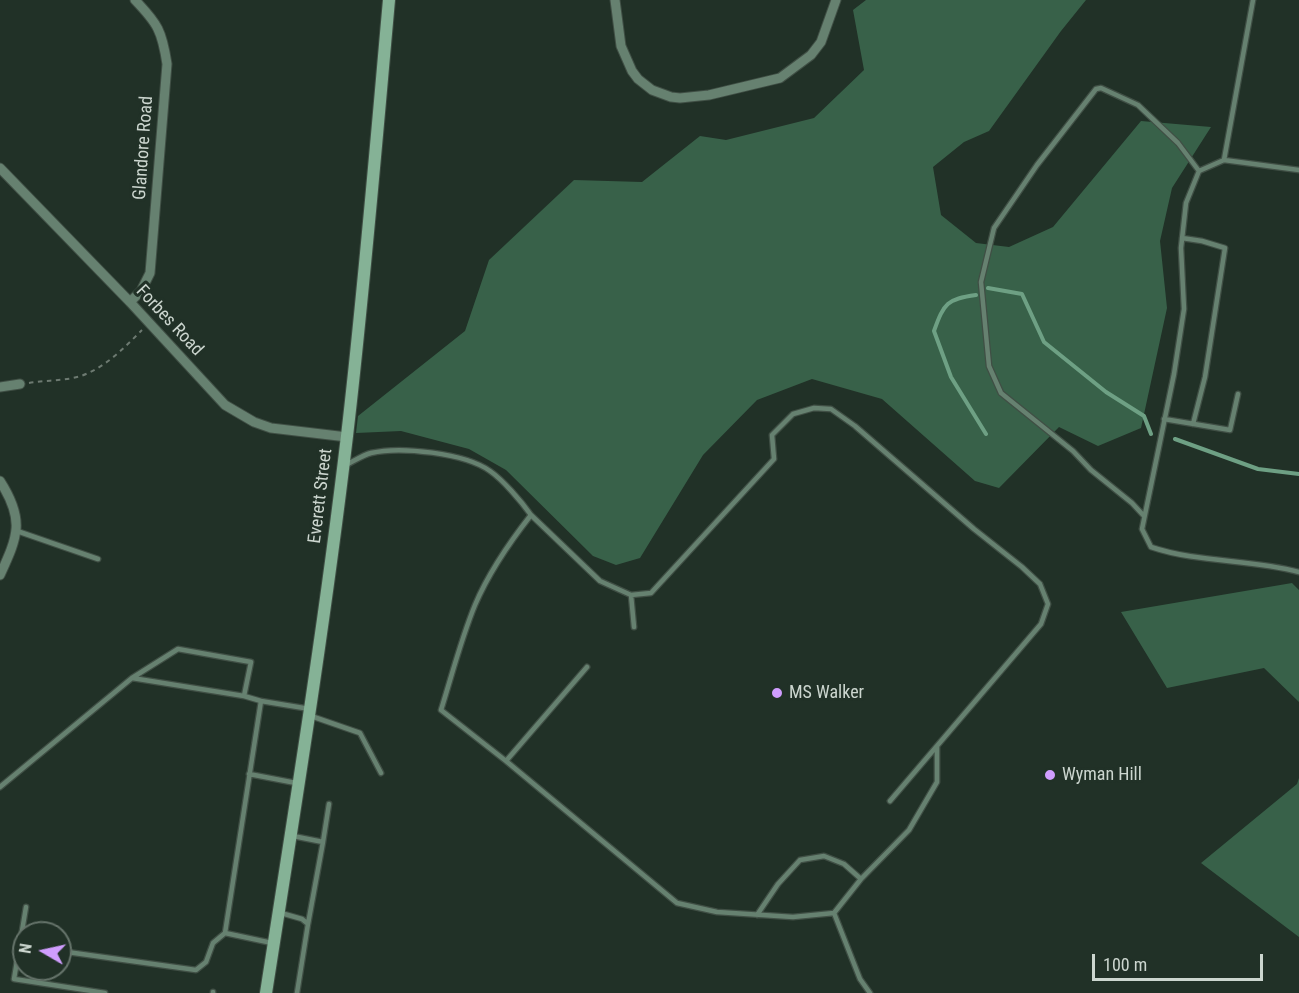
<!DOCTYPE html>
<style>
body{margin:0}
#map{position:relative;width:1299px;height:993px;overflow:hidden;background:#213127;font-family:"Roboto Condensed",sans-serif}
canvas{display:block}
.north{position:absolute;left:12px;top:921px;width:60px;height:60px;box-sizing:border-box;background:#213127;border:2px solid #65736a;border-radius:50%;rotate:279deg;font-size:16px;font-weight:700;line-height:24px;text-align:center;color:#ccd6cf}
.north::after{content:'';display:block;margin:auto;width:21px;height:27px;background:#d09dfe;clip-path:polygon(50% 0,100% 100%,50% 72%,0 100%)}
.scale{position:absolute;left:1092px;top:954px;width:171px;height:27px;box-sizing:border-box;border:3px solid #ccd6cf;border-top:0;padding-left:8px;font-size:18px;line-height:21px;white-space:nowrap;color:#ccd6cf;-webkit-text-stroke:4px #213127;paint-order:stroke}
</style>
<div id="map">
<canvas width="1299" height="993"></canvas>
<div class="north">N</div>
<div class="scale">100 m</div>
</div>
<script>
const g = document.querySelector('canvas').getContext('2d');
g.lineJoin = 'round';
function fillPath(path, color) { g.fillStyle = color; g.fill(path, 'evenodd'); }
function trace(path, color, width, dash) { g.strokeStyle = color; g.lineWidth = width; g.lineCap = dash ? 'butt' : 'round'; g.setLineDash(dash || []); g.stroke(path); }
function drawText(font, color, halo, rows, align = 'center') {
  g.font = font + ' "Roboto Condensed",sans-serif'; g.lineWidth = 6; g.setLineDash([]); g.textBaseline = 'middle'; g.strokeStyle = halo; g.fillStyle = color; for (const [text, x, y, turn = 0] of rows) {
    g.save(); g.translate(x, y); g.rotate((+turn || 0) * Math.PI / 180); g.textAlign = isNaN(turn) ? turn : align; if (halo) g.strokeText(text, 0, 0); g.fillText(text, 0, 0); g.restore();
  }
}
fillPath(new Path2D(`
 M866,0H1086L1061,31L989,131L964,142L933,167L941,215L976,243L1009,247L1053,227L1141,121L1211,127L1172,188L1160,241L1167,308L1141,428L1098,446L1059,427L999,488L975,481L882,399L812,379L757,400L703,455L640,558L616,565L593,556L506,470L469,449L401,431L356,433L358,416L465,331L489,260L574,180L642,182L700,136L726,140L814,118L864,70L853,10Z
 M1292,583L1299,590V702L1264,668L1167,688L1121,612Z
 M1299,778V937L1201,863L1297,784Z`), '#386149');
trace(new Path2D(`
 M988,288L1022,294L1044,342L1106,392L1144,416L1151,434
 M976,295C947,299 944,303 934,331L951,377L986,434
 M1175,439L1258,469L1299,474`), '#6ea084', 4);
const lane = new Path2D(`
 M1224,160L1253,0
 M1299,170L1224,160L1199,171L1186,203L1181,248L1184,309L1174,374L1142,529L1151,547C1198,563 1251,559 1299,572
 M1182,238L1202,241L1225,248L1205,377L1193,424
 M1164,419L1230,430L1238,394
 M346,465C354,461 363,455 371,453C400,446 465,453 490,471C503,480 521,501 531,515L600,581L631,595L634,627
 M1144,516L1132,503L1091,470L1073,451L1001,393L989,366L981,282L994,228L1037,165L1096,89L1101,88L1138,105L1178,143L1199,171
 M17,531L98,559
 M631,595L651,593L774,459L772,435L793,414L814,408L831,409L855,426L974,529L1022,567L1040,584L1048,604L1041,624L890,801
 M587,667L506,761L677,903L717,912L793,917L834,913L860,979L870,993
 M132,678L178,649L251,662L244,696
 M311,716L360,733L381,773
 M506,761L441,710C452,675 461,639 475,605C489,572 509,543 531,515
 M249,774L296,783
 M0,787L132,678L244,696L261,701L310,709
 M293,836L323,842L308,924
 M323,842L329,804
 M26,907L14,979L105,993
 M281,913L302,919L308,924L297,993
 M834,913L861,879L909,830L937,782V746
 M757,915L778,884L800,860L824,856L844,864L861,879
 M225,933L272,943
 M60,951L196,970L206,962L213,943L225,933L261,701
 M213,993V992`);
const street = new Path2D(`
 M615,0L621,46L632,71L638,79L652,90L671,97L680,98L709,95L780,78L811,55L821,42L836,0
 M0,168L130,302L225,405L254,422L271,428L347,437
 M130,302L141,291L150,273L167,64C162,31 158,24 135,0
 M0,387L20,384
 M0,481C25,520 18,536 0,575`);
const secondary = new Path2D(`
 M266,993C295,808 325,622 347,436C364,291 376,145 389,0`);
trace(lane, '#404f45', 7);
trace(street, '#404f45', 11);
trace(secondary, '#404f45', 14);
trace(new Path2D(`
 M29,383C46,380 65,381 81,376C106,367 124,348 142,330`), '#6d7a71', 2, [4.5, 4.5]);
trace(lane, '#668170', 4.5);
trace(street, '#668170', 9);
trace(secondary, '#85b296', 12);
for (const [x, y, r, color] of [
 [777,693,6,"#d09dfe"],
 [1050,775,6,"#d09dfe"]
]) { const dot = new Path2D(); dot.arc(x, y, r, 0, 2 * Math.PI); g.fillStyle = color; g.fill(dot); trace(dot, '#213127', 2); }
drawText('18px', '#ccd6cf', '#213127', [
 ["Glandore Road",144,148,-86],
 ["Forbes Road",169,321,47],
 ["Everett Street",321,496,-83]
]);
drawText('18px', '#ccd6cf', '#213127', [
 ["MS Walker",789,693],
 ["Wyman Hill",1062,775]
], 'left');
</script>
